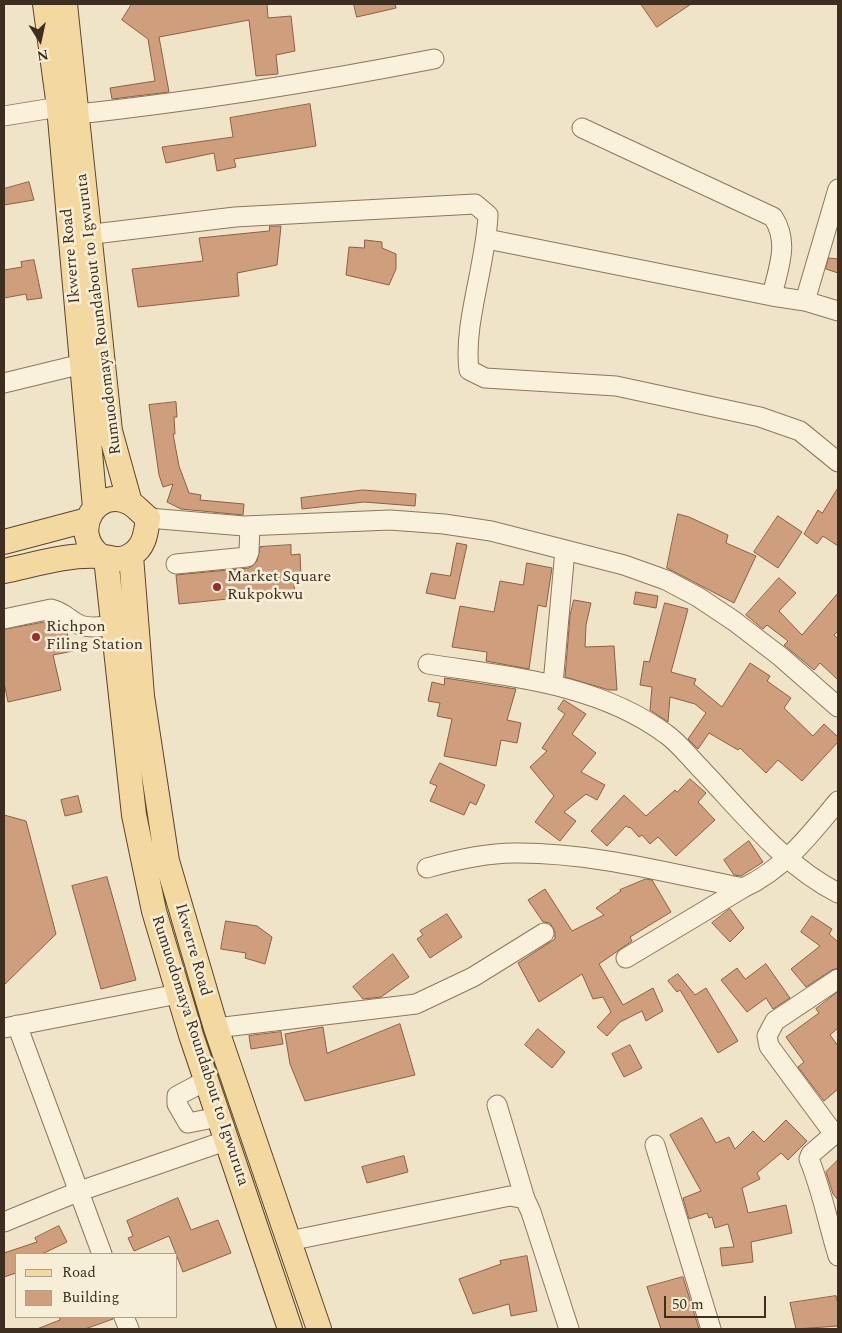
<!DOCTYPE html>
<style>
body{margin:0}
#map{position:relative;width:842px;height:1333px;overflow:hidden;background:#f0e4c8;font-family:Spectral,serif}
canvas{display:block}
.frame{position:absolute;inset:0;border:5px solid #3d2e20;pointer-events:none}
.legend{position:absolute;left:15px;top:1253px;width:162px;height:65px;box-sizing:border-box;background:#f7eed8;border:1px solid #ada18e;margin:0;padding:6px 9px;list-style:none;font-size:15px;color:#3d2e20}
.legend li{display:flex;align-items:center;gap:10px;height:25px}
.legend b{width:25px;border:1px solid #ada18e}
.north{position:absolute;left:15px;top:15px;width:50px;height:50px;-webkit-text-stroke:4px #f7eed8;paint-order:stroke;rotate:170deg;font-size:14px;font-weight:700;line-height:20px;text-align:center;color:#3d2e20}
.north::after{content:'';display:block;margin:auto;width:18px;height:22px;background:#3d2e20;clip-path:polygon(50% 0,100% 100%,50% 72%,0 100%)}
.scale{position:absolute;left:664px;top:1296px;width:102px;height:22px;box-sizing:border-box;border:2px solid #3d2e20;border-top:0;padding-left:6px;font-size:15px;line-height:18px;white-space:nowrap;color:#3d2e20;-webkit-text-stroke:4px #f7eed8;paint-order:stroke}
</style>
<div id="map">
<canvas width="842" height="1333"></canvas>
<div class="frame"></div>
<ul class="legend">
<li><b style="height:6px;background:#f3d9a0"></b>Road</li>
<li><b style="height:14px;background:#cf9f7d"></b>Building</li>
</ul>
<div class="north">N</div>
<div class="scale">50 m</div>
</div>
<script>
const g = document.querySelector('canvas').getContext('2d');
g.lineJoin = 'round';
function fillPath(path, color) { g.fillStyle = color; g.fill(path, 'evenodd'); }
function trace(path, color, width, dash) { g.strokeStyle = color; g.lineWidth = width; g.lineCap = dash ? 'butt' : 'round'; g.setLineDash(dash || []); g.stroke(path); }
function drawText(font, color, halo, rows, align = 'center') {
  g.font = font + ' Spectral,serif'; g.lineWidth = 5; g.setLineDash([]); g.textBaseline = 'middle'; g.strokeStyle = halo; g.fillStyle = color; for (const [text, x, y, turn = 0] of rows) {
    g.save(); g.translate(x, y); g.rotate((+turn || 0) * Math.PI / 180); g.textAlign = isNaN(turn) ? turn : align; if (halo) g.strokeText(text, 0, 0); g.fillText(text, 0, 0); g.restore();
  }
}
const building = new Path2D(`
 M132,4H267L268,18L291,16L295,51L276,55L278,74L256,76L249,20L159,37L169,92L112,99L110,88L155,81L148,39L122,20Z
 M354,4H395L396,8L357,17Z
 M641,4H691L657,27Z
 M310,104L316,146L234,159L236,167L217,171L214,153L166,163L162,147L233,137L230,118Z
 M29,182L34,200L4,205V189Z
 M270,226H281L277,265L237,273L239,296L138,307L132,269L203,261L199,238L269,231Z
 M365,240L382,242V248L396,254V269L389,285L346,275L349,247L364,248Z
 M829,258L838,259V273L826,269Z
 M34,260L42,298L27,300L26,294L4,298V270L22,267L21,262Z
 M176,402L177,417H174L175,434H173L179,466L189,493L201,495L200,500L244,504L243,515L181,509L167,502L173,484L163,487L159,475L149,405Z
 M838,488V546L823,536L817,544L804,534L818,510L822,513Z
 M363,490L416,494L415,506L364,502L302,509L301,498Z
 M678,514L689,517L728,535L726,543L756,556L734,603L667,568Z
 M778,516L802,532L778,568L754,552Z
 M457,543L467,545L455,599L426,593L431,573L450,576Z
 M291,545V555L300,554L301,577L293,579L295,592L179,604L176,575L249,568L257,561L260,547Z
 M527,563L552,568L546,607L538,605L529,669L486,661L487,652L452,647L460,606L494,612L500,581L523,585Z
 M779,578L796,593L779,611L802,635L838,593V631L834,635L838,639V680L820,663L814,670L784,645L788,641L767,625L763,629L746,615Z
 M636,592L658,596L656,608L634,604Z
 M574,600L591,603L586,625L585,647L614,646L617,690H609L565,677L570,616Z
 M665,603L688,609L671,672L696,679L694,684L722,707L750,663L770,676L767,681L791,698L784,708L813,736L824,724L838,737V742L802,781L778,760L766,773L740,748L738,750L709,733L698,749L688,739L706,713L695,704L670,697L668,722L650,710L652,687L640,685L644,661L649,662Z
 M51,621L66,630L73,651L53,655L61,690L8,702L4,683V630Z
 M445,678L516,689L507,720L521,723L517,743L501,740L496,766L444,756L452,719L437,716L440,703L428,701L432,682L444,685Z
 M564,700L586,714L572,734L596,753L581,772L605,785L597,800L586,794L564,812L576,821L560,841L535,822L554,796L530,767L547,751L542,748L565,714L558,709Z
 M440,763L485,785L476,805L470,802L464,815L430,801L437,786L430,783Z
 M690,779L706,793L698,802L715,820L676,856L658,837L650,844L642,835L639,837L630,827L629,828L626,826L607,846L591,831L624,795L646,816L675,790L677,792Z
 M78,796L82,812L65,816L61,800Z
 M4,815L26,821L56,934L4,985Z
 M749,841L763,862L741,876L734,875L724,860Z
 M107,877L136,980L101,989L72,886Z
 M646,879L652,880L671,912L630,937L632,941L599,964L623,1005L653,988L663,1011L646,1021L642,1011L620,1022L607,1036L597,1027L611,1012L603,997L593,999L582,974L539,1002L518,963L555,939V932L550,923L543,922L528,900L545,889L572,931L604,915L596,908L621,891L620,890Z
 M730,909L744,928L730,942L712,923Z
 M447,914L462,937L430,958L417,939L423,935L420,931Z
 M812,916L832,929L829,934L838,942V968L832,970L806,987L791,969L820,946L801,932Z
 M226,921L257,926L272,937L265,964L245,958L246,953L221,949Z
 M393,954L409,977L381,997L363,999L353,987Z
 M766,964L790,998L773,1009L766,998L747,1012L721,980L737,968L745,979Z
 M678,974L695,995L706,988L738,1041L718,1053L680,990L677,992L668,981Z
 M838,992V1028L830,1035L838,1046V1089L824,1101L798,1067L804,1062L786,1037L819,1013L816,1009Z
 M400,1024L415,1075L305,1101L290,1064L285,1034L323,1027L327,1053Z
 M538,1029L565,1052L552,1068L525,1045Z
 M281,1032L283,1044L251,1049L249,1036Z
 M630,1045L642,1068L624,1077L612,1054Z
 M702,1118L716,1143L729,1137L735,1149L753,1131L764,1142L786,1120L807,1141L788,1160L781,1153L757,1173L760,1179L742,1188L748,1213L786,1205L792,1233L751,1242L753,1262L722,1266L720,1248L734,1247L728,1224L715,1228L712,1217L709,1218L707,1213L689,1219L683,1198L701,1191L670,1135Z
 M404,1156L408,1172L367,1183L362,1167Z
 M838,1160V1200L833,1194L826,1172Z
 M178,1198L191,1230L218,1220L231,1253L183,1272L169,1236L134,1251L128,1238L133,1236L127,1221Z
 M59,1226L67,1242L42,1254H16V1273L4,1277V1253L37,1242L35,1238Z
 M527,1256L537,1311L511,1316L509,1304L473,1314L459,1279L501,1264L500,1261Z
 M683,1277L699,1329H661L647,1287Z
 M836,1296L838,1304V1326L796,1329L790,1303Z
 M59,1317H113V1319L85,1329H37L60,1320Z`);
fillPath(building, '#cf9f7d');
trace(building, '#8d5f41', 1);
const minor = new Path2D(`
 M78,114C198,101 316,82 434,59
 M4,116L59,107
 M582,128L773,217C790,243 778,268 772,296
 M77,236L235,217L475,204L488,215C486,265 463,324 469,370L485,378L616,386L760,417L800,431L838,462
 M487,239L772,296L805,301L838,311
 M805,301L838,189
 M4,383L82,364
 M148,518L244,526L390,520L444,524L491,531L624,565L666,580L698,597L734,621L781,657L838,707
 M176,564L247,557L249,552L250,526
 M4,619L51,609C64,612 69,620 80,625C91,629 102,626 113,626
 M428,664C510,677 597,683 666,734C679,743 690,758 701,769C743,813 783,865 838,893
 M553,684L565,550
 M427,868C455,860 484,853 514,853C590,852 668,873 743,888C784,869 810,835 838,801
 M626,958L743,888
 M17,1025L102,1254
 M4,1028L178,994
 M216,1028L416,1004L473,977L544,933
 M207,1080L177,1096V1104L188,1123L219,1117
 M497,1105L525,1199
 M838,1131L811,1154L809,1159C822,1190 828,1224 838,1256
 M834,1134L769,1046L767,1036L775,1021L838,979
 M655,1145L711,1329
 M4,1222L80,1191L228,1140
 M289,1241L510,1196L525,1199L531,1212L569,1329
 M124,1317L129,1329`);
const major = new Path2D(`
 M45,4L59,107L95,508
 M65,4L110,431L130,503
 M4,542L87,520
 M131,556L142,696L167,861L216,1028L319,1329
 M106,558L134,815L154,911L191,1035L290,1329
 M4,571C33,565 68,554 98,556C110,557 119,563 131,555C145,547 146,532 148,518C142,514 137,507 130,503C98,485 68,531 100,556`);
trace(minor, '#8d765c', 21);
trace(major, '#5b4430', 26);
trace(minor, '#faf1dc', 19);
trace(major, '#f3d9a0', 24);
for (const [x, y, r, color] of [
 [217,587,5,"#9e2a2b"],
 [36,637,5,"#9e2a2b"]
]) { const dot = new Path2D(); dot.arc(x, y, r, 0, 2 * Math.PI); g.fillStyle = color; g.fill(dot); trace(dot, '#f7eed8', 2); }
drawText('16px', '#3d2e20', '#f7eed8', [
 ["Ikwerre Road",72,256,-95],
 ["Rumuodomaya Roundabout to Igwuruta",100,314,-97],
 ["Ikwerre Road",192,950,74],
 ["Rumuodomaya Roundabout to Igwuruta",199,1051,72]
]);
drawText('16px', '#3d2e20', '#f7eed8', [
 ["Market Square",227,578],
 ["Rukpokwu",227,596],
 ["Richpon",46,628],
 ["Filing Station",46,646]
], 'left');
</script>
